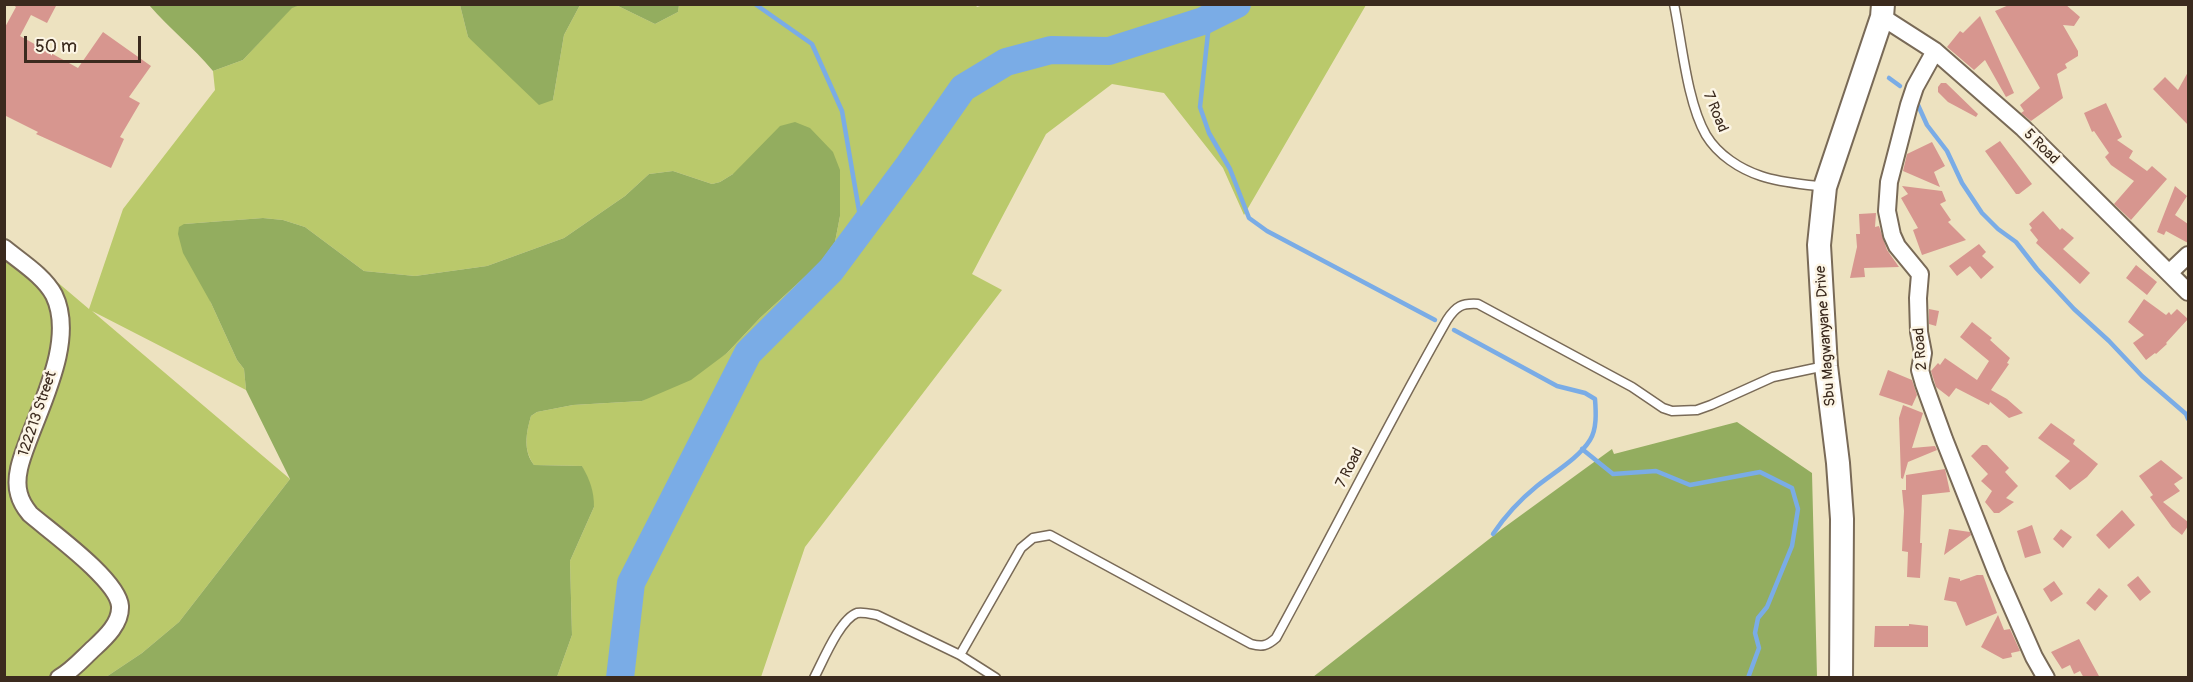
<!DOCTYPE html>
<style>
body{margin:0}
#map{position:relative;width:2193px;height:682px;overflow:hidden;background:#ede2c0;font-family:Pangolin,sans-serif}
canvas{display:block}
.frame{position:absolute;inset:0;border:6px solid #3b2a1e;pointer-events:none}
.scale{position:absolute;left:24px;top:36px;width:117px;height:27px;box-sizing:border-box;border:3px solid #3b2a1e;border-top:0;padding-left:8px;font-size:18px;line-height:21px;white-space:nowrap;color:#3b2a1e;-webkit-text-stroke:4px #fcf5e5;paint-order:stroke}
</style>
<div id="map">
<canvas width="2193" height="682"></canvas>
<div class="frame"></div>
<div class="scale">50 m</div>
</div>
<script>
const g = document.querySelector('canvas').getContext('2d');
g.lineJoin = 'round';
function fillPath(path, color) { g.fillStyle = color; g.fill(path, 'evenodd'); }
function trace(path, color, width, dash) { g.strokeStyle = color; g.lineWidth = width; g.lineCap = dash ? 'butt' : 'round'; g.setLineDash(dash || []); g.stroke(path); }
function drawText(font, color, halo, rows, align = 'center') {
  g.font = font + ' Pangolin,sans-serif'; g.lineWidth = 5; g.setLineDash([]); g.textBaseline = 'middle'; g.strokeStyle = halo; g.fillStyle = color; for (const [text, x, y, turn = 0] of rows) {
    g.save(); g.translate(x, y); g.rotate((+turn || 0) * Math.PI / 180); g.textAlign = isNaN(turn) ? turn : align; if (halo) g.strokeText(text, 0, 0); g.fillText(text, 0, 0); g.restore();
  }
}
fillPath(new Path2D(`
 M679,4H975L977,7L987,4L1366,5L1244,215L1223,168L1164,93L1112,84L1046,134L972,274L1002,290L805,547L761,677H557L572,635L570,561L594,507L582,466L534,465C523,450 526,433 531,416L537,412L573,405L642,401L727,353L760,318L820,263L835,242L840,216L733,174L720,182L712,184L673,171L649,174L625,196L564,238L487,266L415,276L364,271L305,227L283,220L263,218L184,224L211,303L237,360L244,369L246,390L92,311L290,479L179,622L142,653L106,677H5L4,237L89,309L123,209L215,90L213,71L243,60L292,7L300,5H460L468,37L553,100L564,35L580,5H616L655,24L678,12Z`), '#bac96b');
fillPath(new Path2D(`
 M149,5H300L292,8L243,60L213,71C193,47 169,28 149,5Z
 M460,5H580L564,35L553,100L539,105L468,37Z
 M616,5L679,4V5L678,12L655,24Z
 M795,122L810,128L833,152L840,170V216L835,242L820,263L760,318L727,353L691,380L642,401L573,405L537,412L531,416C526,433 523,451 534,465L582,466C590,480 594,491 594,507L570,561L572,635L557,677H106L142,653L179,622L290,479L246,390L244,369L237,360L211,303L183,253L178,234L179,227L184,224L263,218L283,220L305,227L364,271L415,276L487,266L564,238L625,196L649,174L673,171L712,184L720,182L733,174L780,126Z
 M1737,422L1812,473L1817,677H1313L1502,529L1612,449L1614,454Z`), '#93ad5f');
trace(new Path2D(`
 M755,4L812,44L842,111L862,228
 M1203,21L1208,33L1200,107L1209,133L1230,169L1249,218L1267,231L1435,320
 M1889,78L1900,86
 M1918,105L1927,125L1947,151L1962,183L1982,213L1998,229L2016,242L2037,269L2074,309L2109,341L2142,376L2186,414L2188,419
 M1454,330L1557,386L1585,393L1595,399C1596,412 1597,429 1590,440C1579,458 1553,473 1537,486C1521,499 1505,516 1493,534
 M1582,449L1613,474L1656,471L1690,485L1760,472L1792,488L1798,509L1792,546L1767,607L1758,618L1755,633L1759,648L1748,678`), '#7aace6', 4.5);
trace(new Path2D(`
 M620,678L631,583L748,353L831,270L909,165L963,88L1006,62L1051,50L1109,51L1203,21L1237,4`), '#7aace6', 28);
fillPath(new Path2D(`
 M12,4H57L47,23L31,15L20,36L78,68L103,32L151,66L129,97L140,103L120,137L124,139L111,168L36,134L38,132L4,115V29L16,7Z
 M2011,4H2065L2080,17L2074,26L2063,25L2078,51V56L2065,64L2067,68L2057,74L2063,98L2031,121L2021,113L2024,111L2020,105L2040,88L1995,11Z
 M1980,16L2014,93L2006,97L1985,60L1974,70L1947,47L1960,31L1963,33Z
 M2188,72V125L2153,89L2165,77L2178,90Z
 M1941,83H1946L1978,114L1976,117L1948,102L1938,92V87Z
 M2106,103L2122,137L2117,140L2133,151L2129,158L2147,171L2152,166L2167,179L2131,220L2114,204L2134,181L2111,165L2105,157L2109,153L2094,131L2092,132L2084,113Z
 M2000,141L2032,184L2019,194H2016L1985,151Z
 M1932,142L1945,166L1934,172L1940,187L1903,171L1907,154Z
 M1902,186L1942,191L1946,201L1940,204L1951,220L1948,222L1966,240L1922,255L1913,230L1918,228L1901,198L1908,194Z
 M2175,186L2187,196L2175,215L2188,224V243L2166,231L2164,235L2157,232Z
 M2043,211L2060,230L2062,228L2074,238L2063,249L2090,273L2080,284L2036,243L2038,240L2030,230L2032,228L2029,224Z
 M1876,213L1875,227L1879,226L1887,250L1899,267L1864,268L1865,277L1850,278L1857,247L1856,234H1860L1859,214Z
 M1979,244L1986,252L1982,256L1994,267L1981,279L1970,266L1957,276L1949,266Z
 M2136,265L2157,282L2147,295L2126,278Z
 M2144,299L2166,315L2169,312L2171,315L2177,309L2188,319L2166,343L2167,344L2156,354L2155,353L2146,360L2133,343L2144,335L2128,322Z
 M1929,309L1939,311L1936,326L1929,324Z
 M1972,322L1992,338L1990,340L2010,358L2007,363L2009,364L1991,390L2007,399L2023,413L2009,418L1990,402L1989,405L1956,388L1949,397L1936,387L1931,371L1938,363L1940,365L1945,358L1977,380L1989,361L1960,337Z
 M1888,370L1912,380L1917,395L1912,406L1879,395Z
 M1903,405L1923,413L1912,448L1935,446L1937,450L1908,462L1903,479L1901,478L1899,418Z
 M2051,423L2075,440L2073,444L2098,464L2087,477L2070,490L2055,476L2070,461L2038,438Z
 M1982,445H1987L2009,468L2005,472L2018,486L2006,498L2014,502L1999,513H1994L1985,502L1992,491L1981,481L1988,474L1971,456Z
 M2161,460L2183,478L2174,484L2180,491L2163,502L2188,522V526L2182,535L2172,527L2150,497L2153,495L2139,476Z
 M1945,469L1950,492L1922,495L1920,543H1922L1920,578L1907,577L1908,552L1902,551L1904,511L1902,490H1906V475Z
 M2122,510L2135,525L2109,549L2096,535Z
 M2032,525L2041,553L2025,558L2017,531Z
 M1949,529L1970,532L1971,535L1944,555Z
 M2061,529L2072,537L2063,548L2053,539Z
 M1977,575H1983L1997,613L1966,626L1956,602L1944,600L1949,577L1960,579V581Z
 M2138,576L2151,592L2140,601L2127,585Z
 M2054,581L2063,594L2051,602L2043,589Z
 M2099,588L2108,596L2095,611L2086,603Z
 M1998,615L2004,630L2010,629L2020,651L2011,653L2012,657L2003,659L1981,647Z
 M1909,624L1928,626V647H1874L1875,626H1909Z
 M2079,639L2100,678H2084L2080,671L2074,674L2070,665L2062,669L2051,652Z`), '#d7968f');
const service = new Path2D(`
 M1674,4C1682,43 1687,102 1706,135C1718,155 1740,169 1761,176C1781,183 1804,184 1825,187
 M960,655L1021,548L1033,538L1050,535L1251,644C1262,647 1267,646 1276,638C1334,532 1387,425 1447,320C1456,306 1462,303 1478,304L1632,387L1663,408L1672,411L1697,410L1711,405L1773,377L1825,366
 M814,678C823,661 840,619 857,613C864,612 871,614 877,615L960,655L996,678`);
const minor = new Path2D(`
 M1882,17L1935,51L2023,128L2188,292
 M1935,51L1915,87L1909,105L1889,182L1887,211L1892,235L1897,246L1920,274L1918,298L1919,332L1923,353L1920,370L1924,384L1944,439L1997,573L2034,657L2046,678
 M4,248C21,262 44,276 54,295C75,338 43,400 28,441C22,457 14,477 19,494C21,502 25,508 30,514C51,532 118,580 120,606C121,623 106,637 94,648C83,658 72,671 59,678
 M2169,273L2188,255`);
const secondary = new Path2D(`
 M1841,678L1842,519L1838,463L1826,366L1819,245L1825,187L1882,17L1883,4`);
trace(service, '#796a57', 11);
trace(minor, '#796a57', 20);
trace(secondary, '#796a57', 26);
trace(service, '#fff', 8);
trace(minor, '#fff', 16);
trace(secondary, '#fff', 22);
drawText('15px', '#3b2a1e', '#fcf5e5', [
 ["7 Road",1715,112,68],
 ["5 Road",2041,147,45],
 ["Sbu Magwanyane Drive",1826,336,-94],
 ["2 Road",1921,349,-94],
 ["122213 Street",38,414,-71],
 ["7 Road",1350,468,-63]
]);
</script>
